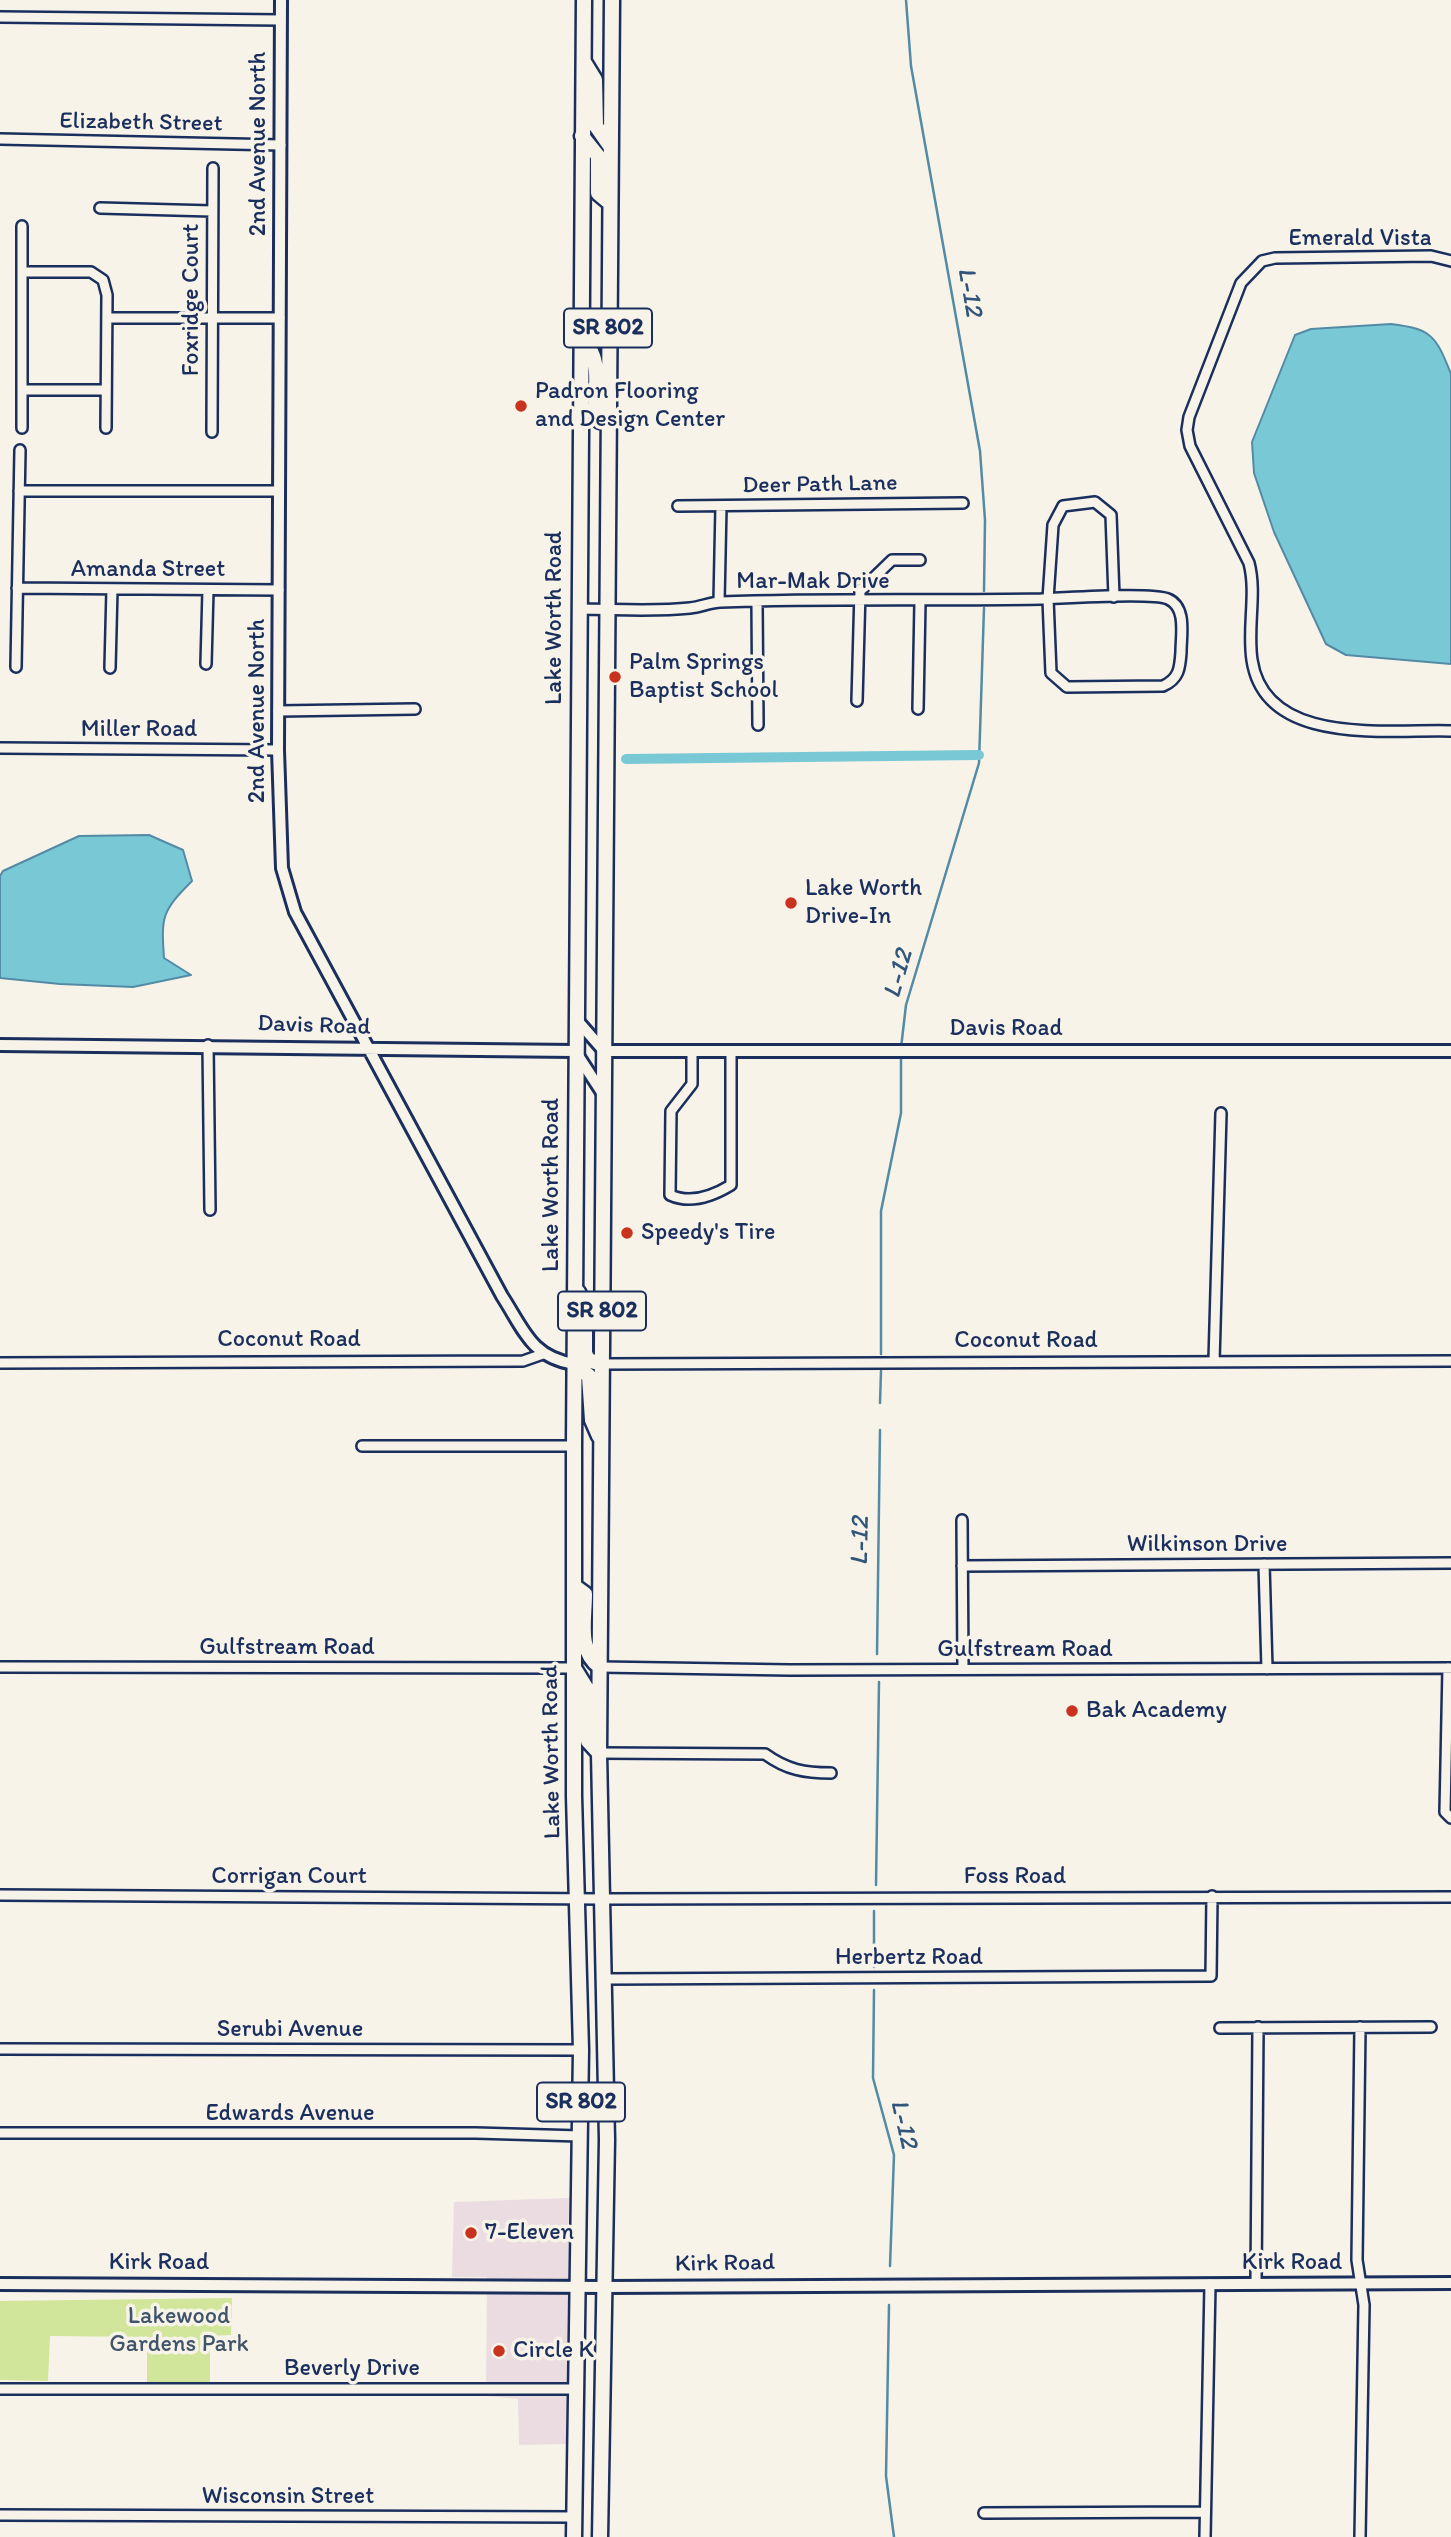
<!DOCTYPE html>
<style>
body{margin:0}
canvas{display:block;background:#f7f3e8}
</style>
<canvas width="1451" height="2537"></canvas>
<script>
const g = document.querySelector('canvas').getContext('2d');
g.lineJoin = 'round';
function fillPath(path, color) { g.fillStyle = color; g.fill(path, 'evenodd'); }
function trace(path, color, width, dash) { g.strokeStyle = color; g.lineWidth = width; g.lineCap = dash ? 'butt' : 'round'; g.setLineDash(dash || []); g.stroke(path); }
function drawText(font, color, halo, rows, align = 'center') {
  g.font = font + ' Itim,sans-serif'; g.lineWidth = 7; g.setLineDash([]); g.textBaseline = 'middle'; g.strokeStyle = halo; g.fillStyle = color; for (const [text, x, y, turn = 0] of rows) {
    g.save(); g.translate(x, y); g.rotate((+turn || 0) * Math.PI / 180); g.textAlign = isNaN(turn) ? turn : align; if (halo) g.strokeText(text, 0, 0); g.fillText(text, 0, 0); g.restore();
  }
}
fillPath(new Path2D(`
 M569,2198L566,2444L519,2445L518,2399L486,2396L487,2277H452L454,2202Z`), '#eadce0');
fillPath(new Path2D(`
 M232,2298L231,2335L210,2336V2384L147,2382V2337L50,2336L48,2381L0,2380V2301Z`), '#d2e69b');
const water = new Path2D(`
 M1391,324C1432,329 1436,336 1451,374V664L1346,655L1326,644L1274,532L1254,473L1252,442L1295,335L1311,329Z
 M149,835L183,850L192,881C162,911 161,916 164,958L191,975L133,987L60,984L0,978V876L3,871L79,836Z`);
fillPath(water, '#79c8d6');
trace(water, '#538ba6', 2);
trace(new Path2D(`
 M906,0L911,66L980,451L985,520L984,591
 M901,1048L906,1005L979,763L984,608
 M881,1354V1211L901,1113V1055
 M880,1403L881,1371
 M877,1654L880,1430
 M876,1885L879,1682
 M874,1911V1967
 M874,1990L873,2078L894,2155L890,2266
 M889,2305L886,2476L894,2537`), '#538ba6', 2.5);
trace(new Path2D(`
 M626,759L979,755`), '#79c8d6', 10);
const minor = new Path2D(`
 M0,17L281,20
 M0,139L281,145
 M100,208L212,211
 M22,226V428
 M1451,261L1431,256L1275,258L1262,261L1241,283L1189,417L1187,430L1190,446L1249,563C1257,594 1247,627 1252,660C1265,747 1387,729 1451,731
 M22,272H91L103,280L107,295L106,428
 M107,318H280
 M22,390H106
 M212,432L213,168
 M19,491H279
 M678,506L963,503
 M17,588L279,590
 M719,602L721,506
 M757,603L758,725
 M578,609C615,609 654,612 690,608C701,607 711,602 721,602C827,598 934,601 1041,599C1064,598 1152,592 1168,599C1187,607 1181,635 1181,652C1180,668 1179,679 1163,686L1067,687L1051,673L1048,599L1053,525L1063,506L1095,502L1111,515L1114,597
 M206,664L208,590
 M16,667L20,450
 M110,668L112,589
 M857,701L860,591L892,560H920
 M918,709L920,601
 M278,711L415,709
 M0,748L278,750
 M208,1045L210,1210
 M692,1052V1084L671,1111L670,1195C690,1204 713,1196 731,1185V1052
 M1214,1361L1221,1113
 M0,1363L523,1361L543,1354
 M602,1364L1451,1361
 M362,1446H574
 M962,1520L963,1669
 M1264,1564L1267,1669
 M962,1566L1451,1563
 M0,1667L574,1668
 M600,1667L790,1670L1451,1668
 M1448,1668L1445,1812L1451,1818
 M599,1753L765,1754C787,1770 805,1773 831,1773
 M0,1895L603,1899L1451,1897
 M606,1979L1211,1976L1212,1896
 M1220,2028L1431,2027
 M0,2049L581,2050
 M0,2133H476L580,2136
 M1256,2284L1258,2027
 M0,2389H578
 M984,2513L1205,2512
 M0,2515L576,2517
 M1205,2537L1210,2284
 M1360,2537L1364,2305L1357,2260L1360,2027`);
const tertiary = new Path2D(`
 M281,0L278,750L282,868L295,912L502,1296C524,1330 531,1357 574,1364
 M576,1019L604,1051H1451
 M0,1045L575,1051L603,1094
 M0,2284L604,2287L1451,2283`);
const primary = new Path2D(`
 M584,62L595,80L596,126L610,146
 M582,136L598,156V193L610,203
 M580,339C603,354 595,388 595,413L600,421L607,422
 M578,1292L585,1309V1353L588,1360L602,1364
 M574,1364L589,1376L592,1420L599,1436
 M574,1586L585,1594C585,1620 577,1651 600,1667
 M574,1668L587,1689L588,1741L599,1753
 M574,2537L581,2050L574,1796V1446L584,0
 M600,2537L607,2140L599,1753L612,0`);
trace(minor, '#1b2f5e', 14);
trace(tertiary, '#1b2f5e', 16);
trace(primary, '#1b2f5e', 19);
trace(minor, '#f7f3e8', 9);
trace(tertiary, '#f7f3e8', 10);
trace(primary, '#f7f3e8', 14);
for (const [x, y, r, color] of [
 [521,406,7,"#c8321e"],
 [615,677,7,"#c8321e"],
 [791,903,7,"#c8321e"],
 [627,1233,7,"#c8321e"],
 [1072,1711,7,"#c8321e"],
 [471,2233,7,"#c8321e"],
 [499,2351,7,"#c8321e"]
]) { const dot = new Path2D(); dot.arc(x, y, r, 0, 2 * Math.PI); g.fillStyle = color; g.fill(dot); trace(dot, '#f7f3e8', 2.5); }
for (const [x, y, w] of [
 [608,328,88],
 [602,1311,88],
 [581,2102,88]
]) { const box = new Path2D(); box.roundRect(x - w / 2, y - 19.5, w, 39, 5); g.fillStyle = '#f7f3e8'; g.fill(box); trace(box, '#1b2f5e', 2); }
drawText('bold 23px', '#1b2f5e', null, [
 ["SR 802",608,328],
 ["SR 802",602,1311],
 ["SR 802",581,2102]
]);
drawText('24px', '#1b2f5e', '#f7f3e8', [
 ["Elizabeth Street",141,123,1],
 ["2nd Avenue North",259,144,-90],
 ["Emerald Vista",1360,239],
 ["Foxridge Court",192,300,-90],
 ["Deer Path Lane",820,485,-1],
 ["Amanda Street",148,570],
 ["Mar-Mak Drive",813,582],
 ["Lake Worth Road",555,618,-90],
 ["2nd Avenue North",258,711,-90],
 ["Miller Road",139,730],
 ["Davis Road",314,1026,2],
 ["Davis Road",1006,1029],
 ["Lake Worth Road",552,1185,-90],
 ["Coconut Road",289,1340],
 ["Coconut Road",1026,1341],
 ["Wilkinson Drive",1207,1545],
 ["Gulfstream Road",287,1648],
 ["Gulfstream Road",1025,1650],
 ["Lake Worth Road",552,1752,-91],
 ["Corrigan Court",289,1877],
 ["Foss Road",1015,1877],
 ["Herbertz Road",909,1958],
 ["Serubi Avenue",290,2030],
 ["Edwards Avenue",290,2114],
 ["Kirk Road",159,2263],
 ["Kirk Road",1292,2263],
 ["Kirk Road",725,2264,-1],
 ["Beverly Drive",352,2369],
 ["Wisconsin Street",288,2497]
]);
drawText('24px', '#1b2f5e', '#f7f3e8', [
 ["Padron Flooring",535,392],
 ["and Design Center",535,420],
 ["Palm Springs",629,663],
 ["Baptist School",629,691],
 ["Lake Worth",805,889],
 ["Drive-In",805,917],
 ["Speedy's Tire",641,1233],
 ["Bak Academy",1086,1711],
 ["7-Eleven",485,2233],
 ["Circle K",513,2351]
], 'left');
drawText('24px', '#40546a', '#f7f3e8', [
 ["Lakewood",179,2317],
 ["Gardens Park",179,2345]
]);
drawText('italic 26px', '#32557c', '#f7f3e8', [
 ["L-12",969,292,80],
 ["L-12",899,974,-74],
 ["L-12",861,1541,-89],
 ["L-12",903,2124,77]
]);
</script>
